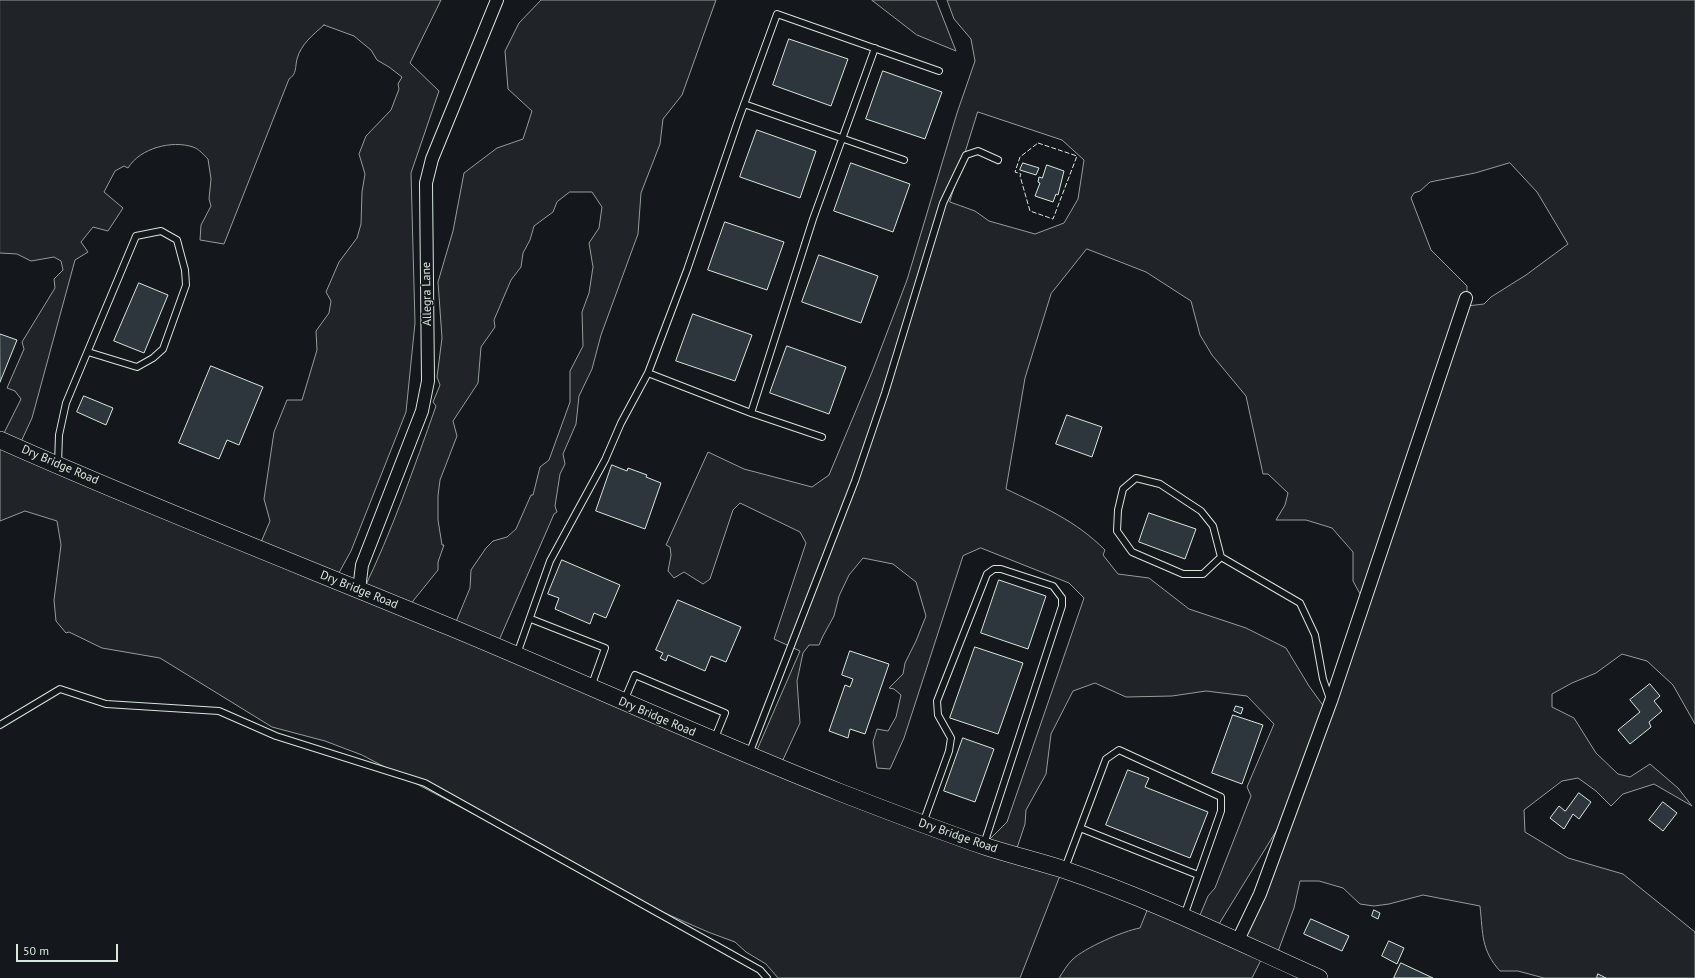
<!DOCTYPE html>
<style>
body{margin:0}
#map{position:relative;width:1695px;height:978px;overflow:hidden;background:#14181c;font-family:"PT Sans",sans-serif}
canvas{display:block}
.scale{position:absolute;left:16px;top:944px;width:102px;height:18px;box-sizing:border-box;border:2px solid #d8e6dc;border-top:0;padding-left:5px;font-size:12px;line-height:14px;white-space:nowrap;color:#d8e6dc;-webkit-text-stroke:3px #14181c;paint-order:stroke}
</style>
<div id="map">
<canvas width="1695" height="978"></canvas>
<div class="scale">50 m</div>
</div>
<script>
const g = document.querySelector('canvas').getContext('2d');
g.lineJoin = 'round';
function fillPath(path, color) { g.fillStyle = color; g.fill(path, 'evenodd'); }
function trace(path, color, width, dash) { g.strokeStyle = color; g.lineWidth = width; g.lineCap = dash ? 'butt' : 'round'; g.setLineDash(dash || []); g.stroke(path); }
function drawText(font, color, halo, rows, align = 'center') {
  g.font = font + ' "PT Sans",sans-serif'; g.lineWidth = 3; g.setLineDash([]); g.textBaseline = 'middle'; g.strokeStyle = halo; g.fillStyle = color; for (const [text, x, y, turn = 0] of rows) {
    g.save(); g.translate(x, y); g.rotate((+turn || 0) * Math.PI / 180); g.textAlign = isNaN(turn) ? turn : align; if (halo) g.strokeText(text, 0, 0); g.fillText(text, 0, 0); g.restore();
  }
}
const green = new Path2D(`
 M0,0H441L410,63L439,91L411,173L415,323L406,412L351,551L335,580L363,591C392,531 414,468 436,406L433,402L440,385L437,377L442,338L438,282L453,231L464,173L497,148L523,139L532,111L508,89L505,51L519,23L541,0H716L682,95L663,119L660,144L641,193L638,234L601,335L592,369L579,396L576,424L563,454L565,464L560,474L555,506L557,512L554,514L497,645L754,757L800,651L774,639L806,543L800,532L740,503L733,510L710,579L703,584L684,572L674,578L668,571L671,555L670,547L666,545L708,452L744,469L812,487L829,475L872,372L907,280L957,113L975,61L971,39L954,19L947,0H1695V724L1673,685L1647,661L1622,654L1596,673L1572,683L1552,694V707L1574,718L1596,753L1618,774L1630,777L1650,764L1678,788L1692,806L1654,784L1623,794L1611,806L1596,791L1578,778L1562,781L1524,810L1525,832L1568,858L1623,874L1695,932V978H1544L1518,971H1500C1481,950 1483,934 1480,906L1423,895L1389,904L1374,906L1360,904L1343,888L1319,881H1300L1294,908L1276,957L1264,954L1252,978H1059C1063,972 1067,965 1072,960C1084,948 1123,931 1140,928L1150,903L1198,920L1208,896L1215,888L1251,796L1247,787L1274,724L1247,696L1206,691L1172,696L1126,697L1095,683L1073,691L1051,734L1046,774L1026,810L1025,824L1015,854L1061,873L1020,978H778L766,964L746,952L735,942L708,932L644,904L362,755L325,741L272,727L160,658L102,648L69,632L66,633L56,621L54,600L61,545L57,521L25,511L0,521V438L3,435L21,399L15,391L7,388L24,349L22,342L55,288L54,279L63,270L61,261L54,257L31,261L17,254L0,253ZM324,25L354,36L371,50L377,60L389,67L402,77L398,84L399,89L391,110L366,136L359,154L365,174L362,192L361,224L357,238L339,262L326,292L331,301L329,313L316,331L317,350L302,400H287L274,432L264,499L270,521L259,547L20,444L32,418L75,260L88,252L81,242L93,227L108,231L123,208L104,192L115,171L124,166L128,168C140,148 172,140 193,147C199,149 204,155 208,159L211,179L209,199L211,206L201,225L200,240L224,244L289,79C297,74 295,67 297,59C301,44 313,35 324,25ZM978,112L1062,140L1084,160L1078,199L1064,223L1035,234L989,221L975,211L950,202ZM1510,163L1537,192L1568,244L1526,275L1491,297L1484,304L1467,306V286L1431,250L1411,198L1414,193L1420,191L1430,182L1475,173ZM570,192H592L602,207L599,228L589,243L593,267L589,293L582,312L583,346L570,371V402L549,460L540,467L533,495H531L516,529L507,537L493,541L486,548L473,567L471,570L470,588L453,629L410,610L413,601L438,570V562L444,545H442L438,520V496L440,480L457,436L453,421L478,383L481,347L495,327L494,320L511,280L521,267L523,253L530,240L534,226L553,212L557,202ZM1087,249L1146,272L1191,301L1200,335L1212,355L1246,396L1263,474H1268L1288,493L1285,505L1276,520H1306L1332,528L1353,552V581L1365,603L1327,711L1309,686L1286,648L1246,628L1189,609L1149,578L1118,574L1103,555L1105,550C1075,520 1043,507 1006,489L1025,378L1051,294ZM981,548L1069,583L1084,598L1007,822L988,841L781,764L800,723L797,681L803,653L809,645H819L823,636L834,616L839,596L849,575L863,558L893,564L916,582L926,616L916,641L905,663L903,674L889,688L894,689L901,695L896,717L888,731L877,729L873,742L877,768L890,769L904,738L963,556ZM1296,799L1238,940L1217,928Z
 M872,0H936L956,51L917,35Z`);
fillPath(green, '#202428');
trace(green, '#939e99', 1);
const building = new Path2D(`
 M789,39L848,59L831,106L773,85Z
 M883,71L942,92L925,139L866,119Z
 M757,130L816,151L800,198L740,177Z
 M851,163L910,184L893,232L834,211Z
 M1023,163L1039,168L1036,175L1020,170Z
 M1047,165L1064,171L1058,195L1056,194L1053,202L1035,196L1040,183L1038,182L1039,177L1042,178Z
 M725,222L784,242L767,290L708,270Z
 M819,255L878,276L861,323L802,302Z
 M139,283L168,295L144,353L114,341Z
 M693,314L752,335L735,381L676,361Z
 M0,334L17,340L0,382Z
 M787,346L846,367L829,414L770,393Z
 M211,366L263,387L239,445L227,440L219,459L179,443Z
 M84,396L113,408L106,425L77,412Z
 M1067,415L1102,427L1092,457L1056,444Z
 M612,465L627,471L628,468L647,475L646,477L661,483L645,529L596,511Z
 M1149,513L1196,529L1185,559L1139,542Z
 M562,560L620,585L606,618L594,613L590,624L555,609L559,598L548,594Z
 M999,580L1046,596L1028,649L981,633Z
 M678,600L741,627L726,662L711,656L705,671L668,655L666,661L660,658L663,653L656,650Z
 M975,647L1023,663L998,734L950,718Z
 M850,651L889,664L865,734L850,729L848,738L829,731L845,685L850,687L853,679L842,675Z
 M1650,684L1660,696L1654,701L1662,711L1649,722L1651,727L1630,744L1618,730L1640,712L1630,700Z
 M1236,706L1243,708L1241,714L1234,711Z
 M1233,715L1263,725L1242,784L1212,773Z
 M963,738L994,749L975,802L944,791Z
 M1128,770L1149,778L1145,787L1208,812L1190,858L1106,825Z
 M1579,793L1591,802L1579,819L1573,814L1564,829L1550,818L1559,806L1565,811Z
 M1663,802L1677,813L1663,831L1649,820Z
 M1374,910L1380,913L1378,919L1372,916Z
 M1311,919L1349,936L1342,951L1304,934Z
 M1389,941L1404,948L1397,964L1382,956Z
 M1401,963L1433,978H1394Z
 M1598,974L1606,978H1597Z`);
fillPath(building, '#2c363c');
trace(building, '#d8e6dc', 1);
const lane = new Path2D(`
 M744,104L904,160
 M648,373L751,413L813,219L875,48
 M751,413L822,437
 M58,464L59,435L66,403L136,236L161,231L177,240L185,270L186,285L163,349L153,358L137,367L88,352
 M1221,557L1213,526L1201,511L1160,484L1136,478L1123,489L1118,510L1117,531L1132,552L1183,574H1203L1221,557L1300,603L1315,635L1323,679L1330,699
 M531,619L605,648L591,687
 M517,654L550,561L605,460L621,423L648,373L687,270L738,121L777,14L939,71
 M624,701L635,675L725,713L714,740
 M0,725L60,689L106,704L219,711L276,736L425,783L760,970L767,978
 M749,754L855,481L885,393L943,203L966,155L978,151L998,160
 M923,823L949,751L951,738L938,715L937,701L987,574L994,569H1001L1053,586L1062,598V606L984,844
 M1080,828L1198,875
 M1065,868L1106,759L1119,750L1221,797V811L1184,916`);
const street = new Path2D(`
 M359,590L362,565L422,411L428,381L426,183L432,159L497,0
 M1238,940L1260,894L1331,701L1466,298`);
const secondary = new Path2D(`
 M0,440C148,506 300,565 450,627C580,681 708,740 839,792C888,811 937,830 987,847C1012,855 1037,861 1062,869C1151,899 1234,940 1319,978`);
trace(lane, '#d8e6dc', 8);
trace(street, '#d8e6dc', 14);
trace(secondary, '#d8e6dc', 18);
trace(lane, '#14181c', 6);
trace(street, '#14181c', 12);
trace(secondary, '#14181c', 17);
trace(new Path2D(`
 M1038,143L1077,156L1053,219L1030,211L1020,176L1021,174L1015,172L1020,157Z`), '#d8e6dc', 1, [5, 2]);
drawText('12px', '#d8e6dc', '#14181c', [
 ["Allegra Lane",427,294,-91],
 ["Dry Bridge Road",60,465,23],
 ["Dry Bridge Road",359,590,22],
 ["Dry Bridge Road",657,717,23],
 ["Dry Bridge Road",958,836,19]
]);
</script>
